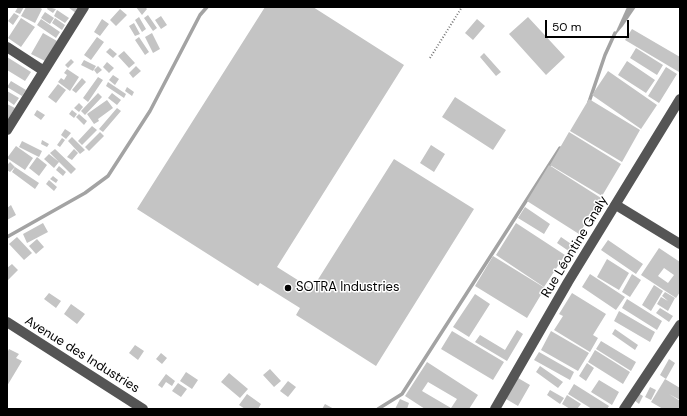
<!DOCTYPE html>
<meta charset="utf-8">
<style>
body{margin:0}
#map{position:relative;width:687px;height:416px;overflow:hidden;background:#fff;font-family:"DM Sans",sans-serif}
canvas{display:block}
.frame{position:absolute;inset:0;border:8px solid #000;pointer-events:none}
.scale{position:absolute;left:545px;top:20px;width:84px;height:18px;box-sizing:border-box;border:2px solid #000;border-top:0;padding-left:5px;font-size:12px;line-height:14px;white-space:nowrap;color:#000;-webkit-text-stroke:3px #fff;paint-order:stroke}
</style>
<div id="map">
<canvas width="687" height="416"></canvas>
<div class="frame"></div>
<div class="scale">50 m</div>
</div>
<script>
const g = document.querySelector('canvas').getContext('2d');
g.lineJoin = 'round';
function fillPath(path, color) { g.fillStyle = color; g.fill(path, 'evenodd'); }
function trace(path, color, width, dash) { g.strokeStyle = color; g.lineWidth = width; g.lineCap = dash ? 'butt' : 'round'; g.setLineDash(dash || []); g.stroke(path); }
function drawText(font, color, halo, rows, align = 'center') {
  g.font = font + ' "DM Sans",sans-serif'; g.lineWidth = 3; g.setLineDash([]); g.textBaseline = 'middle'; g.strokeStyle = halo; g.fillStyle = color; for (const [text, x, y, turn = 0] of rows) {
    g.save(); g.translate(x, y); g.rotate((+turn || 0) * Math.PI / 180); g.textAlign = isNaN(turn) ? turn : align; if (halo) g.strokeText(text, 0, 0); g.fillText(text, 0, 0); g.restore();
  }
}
fillPath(new Path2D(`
 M627,7H636L623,26L613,38Z`), '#a3a3a3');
trace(new Path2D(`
 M589,102L605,55L615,33
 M7,237L85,193L108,176L150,111L200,15L207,7
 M378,409L402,394L560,148`), '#a3a3a3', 3.5);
fillPath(new Path2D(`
 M18,7H24L20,14L15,12Z
 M26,7H39L42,9L35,23L21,16Z
 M48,7L56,9L53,13L47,9Z
 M68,7H82L77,14Z
 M136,7H145L147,9L142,15Z
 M265,7H313L404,65L277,267L312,289L394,159L474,209L376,366L296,315L300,308L260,283L258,286L137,209Z
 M120,9L127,15L116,26L110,20Z
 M57,10L69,18L65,23L54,16Z
 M45,12L54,18L50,24L41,18Z
 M14,13L19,16L13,25L8,21Z
 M148,15L157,28L153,31L144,18Z
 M161,16L167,25L161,29L155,20Z
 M139,17L146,29L142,32L135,20Z
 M528,17L565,57L546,75L509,34Z
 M21,18L35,27L21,47L8,38Z
 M55,18L65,25L62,30L52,23Z
 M41,19L60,32L56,38L37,25Z
 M102,19L109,24L100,36L94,32Z
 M477,19L485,26L473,40L465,33Z
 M134,23L140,34L135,36L129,26Z
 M632,29L680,57L679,72L625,40Z
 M43,33L57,41L45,61L31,54Z
 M152,33L160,49L153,53L145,37Z
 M97,37L104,42L91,60L84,55Z
 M139,37L149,52L145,55L135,40Z
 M110,48L117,54L113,58L106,52Z
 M636,48L663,65L657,75L630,58Z
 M124,51L135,63L129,68L118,56Z
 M484,53L501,72L496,76L480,57Z
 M7,57L31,72L25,81L7,70Z
 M71,59L74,62L68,68L65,65Z
 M84,60L96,66L93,71L81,65Z
 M627,61L655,80L646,93L618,75Z
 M107,62L114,68L109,73L103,67Z
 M98,66L102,70L97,74L94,70Z
 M136,66L141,71L133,78L129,73Z
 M666,67L677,74L659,103L648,96Z
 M67,69L79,77L70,91L58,82L61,78L64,80L67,75L64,73Z
 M608,71L657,105L641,129L592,95Z
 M113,75L119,79L115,85L109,80Z
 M98,77L103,80L88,102L83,98Z
 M82,78L86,82L76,93L72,90Z
 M11,81L26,90L22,96L7,87Z
 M108,82L126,94L124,98L106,86Z
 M58,84L66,90L56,103L48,97Z
 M127,87L134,92L132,96L125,91Z
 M7,91L19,98L14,105L7,100Z
 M98,93L102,97L85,115L81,111Z
 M112,93L121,100L117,105L108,98Z
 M455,97L506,130L493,150L442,117Z
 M589,99L640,130L622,162L570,131Z
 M107,100L113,108L98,119L99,121L94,124L87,114Z
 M79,103L83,107L79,112L74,108Z
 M7,104L15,108L8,119L7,118Z
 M117,108L121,111L103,132L99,129Z
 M37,110L45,115L41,120L34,115Z
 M72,110L77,114L74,118L69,114Z
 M79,114L87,121L84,125L76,117Z
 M92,126L97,130L82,145L78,141Z
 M65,129L71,133L66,139L61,135Z
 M100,132L104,136L89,151L85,147Z
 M569,132L621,164L602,196L550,165Z
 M72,137L85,150L80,154L68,141Z
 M62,138L65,140L60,147L57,145Z
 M42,140L49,144L47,147L41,144Z
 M22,141L42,151L39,157L19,147Z
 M431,145L445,154L434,172L420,163Z
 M16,146L33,158L25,170L7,158Z
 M55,149L76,169L71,174L50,153Z
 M74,149L78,153L72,160L67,157Z
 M49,154L59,162L54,168L44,159Z
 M37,157L47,165L39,176L29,168Z
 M10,162L15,167L10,172L7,170V165Z
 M549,165L601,198L579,234L527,201Z
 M59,166L66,172L63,176L56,170Z
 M15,167L39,183L35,189L12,172Z
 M53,176L58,180L56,183L50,179Z
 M49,180L57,187L54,191L46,184Z
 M11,205L16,215L7,220V208Z
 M525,207L550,224L544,234L518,218Z
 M43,223L48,232L27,243L23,234Z
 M516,223L565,255L544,287L496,255Z
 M17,237L32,253L24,260L9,244Z
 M561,237L577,248L573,254L557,243Z
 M37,239L44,247L36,254L29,246Z
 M608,240L643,264L636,274L601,250Z
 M659,248L680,262V292L676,298L641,275ZM664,268L674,275L668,283L658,276Z
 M493,256L545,288L527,318L475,286Z
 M607,259L629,273L619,290L597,277Z
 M12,264L18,270L8,280L7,268Z
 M590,274L625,297L616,310L582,287Z
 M632,274L641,280L630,297L622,292Z
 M654,285L663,291L651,311L642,305Z
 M665,292L675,298L668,311L657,304L661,297L668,301L662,296Z
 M49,293L61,301L56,308L44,299Z
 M572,293L606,314L593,335L598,338L590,352L554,330L563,316L559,314Z
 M475,294L490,304L469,337L453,327Z
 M627,299L662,321L657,330L622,308Z
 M71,304L85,314L77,324L64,314Z
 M660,308L673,316L669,322L656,313Z
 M619,311L655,332L650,342L614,321Z
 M615,329L638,345L635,350L612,334Z
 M517,330L523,334L507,361L475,342L480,335L505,350Z
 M452,331L504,362L493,380L441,349Z
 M551,331L589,353L578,371L541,350Z
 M601,341L636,362L631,371L596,349Z
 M135,345L144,351L138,360L129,353Z
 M9,349L19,354L16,358L22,361L7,386V353Z
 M595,350L630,372L623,384L588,362Z
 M539,352L574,372L570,380L534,360Z
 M161,353L167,358L162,364L156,359Z
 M669,359L675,363L666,379L660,375Z
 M427,362L478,395L469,409H425L405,396ZM428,382L457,399L451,408L422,391Z
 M587,363L594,368L586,381L579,376Z
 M540,366L563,382L558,388L536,372Z
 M270,369L281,381L274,387L263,375Z
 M186,372L198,380L192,389L180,381Z
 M229,373L248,389L240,398L221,382Z
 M166,374L175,381L172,386L166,382L162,388L158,385Z
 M518,378L530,385L518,406L506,399Z
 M665,379L680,388V400L669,394L680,401V409H663L651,402Z
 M599,380L619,392L612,405L591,392Z
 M288,381L296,387L288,397L280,391Z
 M178,383L187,389L181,397L172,391Z
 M574,384L609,406L607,409H592L568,394Z
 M650,387L656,390L651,400L645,397Z
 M550,390L564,398L560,404L547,395Z
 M638,393L643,396L639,404L634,400Z
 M247,394L261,404L258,409H245L239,405Z
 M567,395L581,404L577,409H570L562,404Z
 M400,399L409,403L407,409H395Z
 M325,404L334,409H322Z`), '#c4c4c4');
trace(new Path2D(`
 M430,58L462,7`), '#777', 2, [1, 2]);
trace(new Path2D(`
 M7,47L44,71
 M7,130L84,7
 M616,205L680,244
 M7,322L143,409
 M495,409L568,282L680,99
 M624,409L680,325`), '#555', 10);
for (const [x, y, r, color] of [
 [288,288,4,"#000"]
]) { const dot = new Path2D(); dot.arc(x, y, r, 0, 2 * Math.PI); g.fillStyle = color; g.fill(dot); trace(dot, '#fff', 1.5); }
drawText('13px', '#000', '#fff', [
 ["Rue Léontine Gnaly",575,247,-59],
 ["Avenue des Industries",82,355,32]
]);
drawText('13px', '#000', '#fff', [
 ["SOTRA Industries",296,288]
], 'left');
</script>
